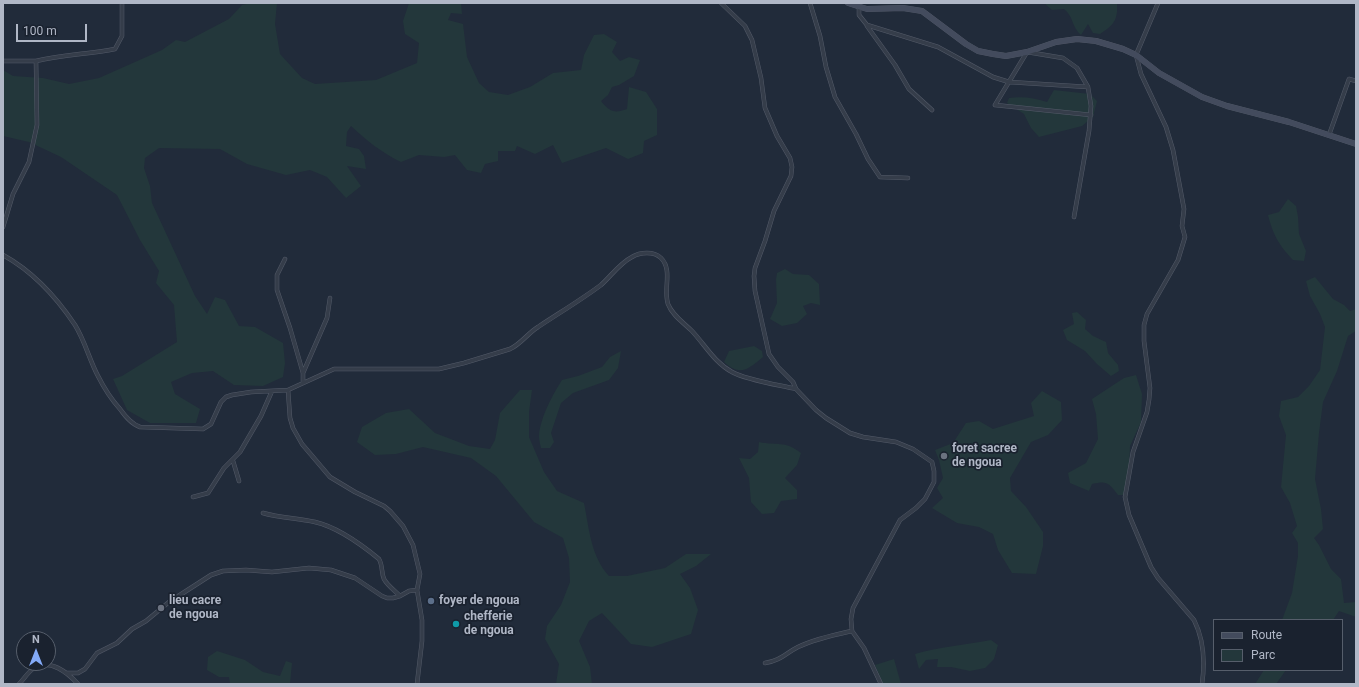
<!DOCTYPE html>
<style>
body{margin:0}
#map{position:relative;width:1359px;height:687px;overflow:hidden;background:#212b3a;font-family:Roboto,sans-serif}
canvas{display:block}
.frame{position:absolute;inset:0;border:4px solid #b0b7c6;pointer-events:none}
.legend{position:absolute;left:1213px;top:619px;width:130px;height:52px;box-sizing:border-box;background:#1a222f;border:1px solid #565e6b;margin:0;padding:5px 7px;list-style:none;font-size:12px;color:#b0b7c6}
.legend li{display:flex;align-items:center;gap:8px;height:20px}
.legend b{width:20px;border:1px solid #565e6b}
.north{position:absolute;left:16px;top:631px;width:40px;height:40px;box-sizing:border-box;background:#1a222f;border:1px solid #565e6b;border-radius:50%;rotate:0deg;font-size:11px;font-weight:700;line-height:16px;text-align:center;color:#b0b7c6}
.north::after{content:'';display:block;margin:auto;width:14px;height:18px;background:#83aaf8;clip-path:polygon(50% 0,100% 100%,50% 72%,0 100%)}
.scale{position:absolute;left:16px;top:24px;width:71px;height:18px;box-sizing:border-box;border:2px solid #b0b7c6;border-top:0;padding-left:5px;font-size:12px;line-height:14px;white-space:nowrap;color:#b0b7c6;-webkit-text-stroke:3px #1a222f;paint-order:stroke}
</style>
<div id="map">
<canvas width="1359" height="687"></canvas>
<div class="frame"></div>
<ul class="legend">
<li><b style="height:5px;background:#434b5d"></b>Route</li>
<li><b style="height:11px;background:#23373b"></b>Parc</li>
</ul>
<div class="north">N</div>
<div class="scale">100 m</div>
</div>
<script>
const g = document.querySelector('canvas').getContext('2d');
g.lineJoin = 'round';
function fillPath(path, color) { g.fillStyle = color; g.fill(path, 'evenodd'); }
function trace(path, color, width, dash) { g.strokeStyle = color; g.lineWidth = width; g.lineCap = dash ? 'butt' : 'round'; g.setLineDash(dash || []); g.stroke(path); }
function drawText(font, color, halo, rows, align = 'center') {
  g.font = font + ' Roboto,sans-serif'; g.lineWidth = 3.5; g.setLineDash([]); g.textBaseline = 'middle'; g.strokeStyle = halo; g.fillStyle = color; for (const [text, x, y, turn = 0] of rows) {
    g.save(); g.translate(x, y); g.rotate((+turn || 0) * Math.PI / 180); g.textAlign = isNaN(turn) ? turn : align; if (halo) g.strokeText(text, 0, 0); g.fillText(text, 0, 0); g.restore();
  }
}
fillPath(new Path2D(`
 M251,3H277L275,24L280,54L302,78L315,84L376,80L417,63L419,43L405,34L403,21L409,3H461L462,14L451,13L448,20L463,24L467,57L479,83L489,92L508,95L530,87L553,73L581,70L584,55L594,35L604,34L617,42L612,52L620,61L629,57L640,60L634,76L619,85L612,87L608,95L601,101C609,111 614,114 627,109L629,87L646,92L657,109V135L644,141L643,153L628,159L606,148L562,163L553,145L535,154L517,146L515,151H498V161L485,164L481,173L467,170L455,155L444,157L419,155L401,162C382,153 366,140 351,126L347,132L346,146L359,149L364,156L366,169L347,166L361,186L346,198L327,177L310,170L286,175L247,164L220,149L159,148L145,158L144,168L150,186L152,203L195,296L207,314L215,297L225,300L239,326L255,327L283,343L285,363L283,377L263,386L234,385L213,371L192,373L171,382L175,394L200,409L196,423H150L127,410L113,379L122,376L177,342L174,305L156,283L159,271L140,240L117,195L61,157L29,142L3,136V70L13,76L43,78L69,84L99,78L162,50L176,40L185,42L229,19L242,5Z
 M1044,3H1117C1118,20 1114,25 1100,34L1093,33L1088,24L1081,35C1071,26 1074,17 1064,9L1052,10Z
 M1054,90L1090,94L1097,101L1093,117L1082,126L1039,137L1031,128L1024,114L1007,103L1009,98C1023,96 1034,98 1047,102Z
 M1288,199L1296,206L1298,217L1299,234L1306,251L1304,261L1293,260C1279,245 1273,235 1268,215L1279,212Z
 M785,269L793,274L809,275L819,284L820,305L811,303L803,306L807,314L797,323L782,326L770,319L777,303L776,280L777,273Z
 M1315,277L1333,299L1344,305L1350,311L1356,309V331L1348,336L1337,371L1323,402L1319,433L1315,479L1321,509L1323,529L1314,538L1319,545L1331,569L1341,579L1344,603L1356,602V617L1339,611L1333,620H1282L1292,593L1298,556V543L1292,533L1297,526L1290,503L1281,487L1286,435L1279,416L1281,401L1298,397L1309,386L1320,370L1325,327L1320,314L1310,296L1306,281Z
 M1077,312L1086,320L1085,329L1093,336L1106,342L1108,353L1118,365L1119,371L1111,376L1097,364L1085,351L1067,340L1063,330L1074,324L1072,313Z
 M754,346L762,351L763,357C748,369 741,377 724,362L729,351Z
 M621,351L618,368L609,380L573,393L561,403L551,433L554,442L550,448H541C540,444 539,439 539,436C540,418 553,394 562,380L578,376L602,367L610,357Z
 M1136,375L1142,394L1141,422L1130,446L1129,471L1126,495H1118C1108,482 1107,481 1092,484L1089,491L1070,483L1068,473L1086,463L1098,439L1096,414L1092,399L1124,378Z
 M520,390H532L529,412V437L544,472L557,491L584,503C589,528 591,557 609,576H627L665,568L686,554H711L696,566L680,574L690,588L698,610L691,634L652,647L631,644L602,613L589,621L579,641L590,667L592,684H556L559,664L545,639L547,626L561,605L570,582L569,558L563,538L534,522L496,476L471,458L423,447L396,454L375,455L357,442L362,427L386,413L409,409L435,433L469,446L490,449L495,440L500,413Z
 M1042,391L1061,402L1062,420L1048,435L1031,442L1010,478L1011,491L1026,507L1043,532V546L1036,574L1012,573L998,550L993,534L979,527L957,523L932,508L943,498L937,488L943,478L939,460L935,450L953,443L966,423L979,421L993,429L1034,416L1031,403Z
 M759,442C778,446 784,440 801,453L797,465L785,478L797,490V499L781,501L774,513L762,514L751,502L749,478L739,458L750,459L758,452Z
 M991,640L998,645L994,659L985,668L970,671L951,667H937L938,659L926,660L919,669L915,654C939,647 965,645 991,640Z
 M217,651L245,660L263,672L280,676L286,661L292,663L290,684H230L229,677H219L207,670L208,657Z
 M894,659L901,684H883L875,665Z
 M1264,670H1286L1276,684H1255Z`), '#23373b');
const minor = new Path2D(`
 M721,3L745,26L752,40L761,78L765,108L777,136L790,158L792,167L791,176L774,211L765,241L755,268L754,276L755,291L769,354L778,367L793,382L796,389L816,410L826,418L850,433L863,437L896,442L913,449L932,462L934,471V482L925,499L916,508L900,520L853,608L851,619L852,631L864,648L881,684
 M810,3L820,36L826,67L835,97L856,134L868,159L880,177L908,178
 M1158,3L1136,55L1141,74L1166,127L1173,150L1184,209L1182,226L1185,237L1178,260L1147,314L1144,325V341L1150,388L1149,400L1147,412L1133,452L1125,497L1129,515L1151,567L1158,578L1194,620C1204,640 1205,663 1202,684
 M859,8V15L867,25L938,47L993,77L1009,82L1088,87
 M867,26L895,65L909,89L932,110
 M3,61H36L37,125L29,162L13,194L3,227
 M36,61C62,55 89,54 115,49L122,36V3
 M1329,135L1349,79L1356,81
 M1074,217L1089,131L1091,106L1088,87L1077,68L1063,58L1027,52L995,105L1091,115
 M3,255C32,271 57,298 75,325C85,341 89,359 98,376C104,388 111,399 120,409C125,416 131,424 140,427L203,429L211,424L221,402L226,397L232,395L251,392L288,390L334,369H439L464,363L510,349C521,344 528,333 538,327C559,313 581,300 601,285C611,276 620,263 632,257C640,252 654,251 661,258C673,270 663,289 668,304C672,315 684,323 692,331C705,345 715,363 732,372C746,380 779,385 796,389
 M285,259L277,275V290L290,328L303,373V383
 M303,373L327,318L330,298
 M288,390L290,418L293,428L302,444L330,477L355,492L384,506L390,511L403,526L413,545L420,574L417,590L422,620V641L417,684
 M233,461L239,481
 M193,497L208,493L224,468L240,452L261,416L272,391
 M263,513C280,518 298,518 315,522C337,527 362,545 379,559C383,566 381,572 384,579C387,585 395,591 400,596L409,591L417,590
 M765,663C780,661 786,653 798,647C815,639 834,635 852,631
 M67,673H78L85,669L97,653L117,643L132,629L146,621L169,602L211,575L223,571L246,570L272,572L309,568L331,570L355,578L382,596L387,598H393L400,596
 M19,684C24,679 28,672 34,668C50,658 68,673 78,684`);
const secondary = new Path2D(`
 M848,3L867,9L903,8L922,11L966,44L978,51L993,54L1006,56L1027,52L1056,42L1077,39L1096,41L1123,49L1136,55L1159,73L1202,97L1227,106L1289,122L1356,144`);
trace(minor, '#535a68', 4.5);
trace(secondary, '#535a68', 6);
trace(minor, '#353d4a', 3.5);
trace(secondary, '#434b5d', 5.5);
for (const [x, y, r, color] of [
 [944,456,4,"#6b7280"],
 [431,601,4,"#5c6f8a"],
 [161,608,4,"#6b7280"],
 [456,624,4,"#0f9aa8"]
]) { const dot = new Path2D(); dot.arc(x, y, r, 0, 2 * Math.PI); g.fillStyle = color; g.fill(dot); trace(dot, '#1a222f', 1.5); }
drawText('bold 12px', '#b0b7c6', '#1a222f', [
 ["foret sacree",952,449],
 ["de ngoua",952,463],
 ["lieu cacre",169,601],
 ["de ngoua",169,615],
 ["foyer de ngoua",439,601],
 ["chefferie",464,617],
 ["de ngoua",464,631]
], 'left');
</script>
